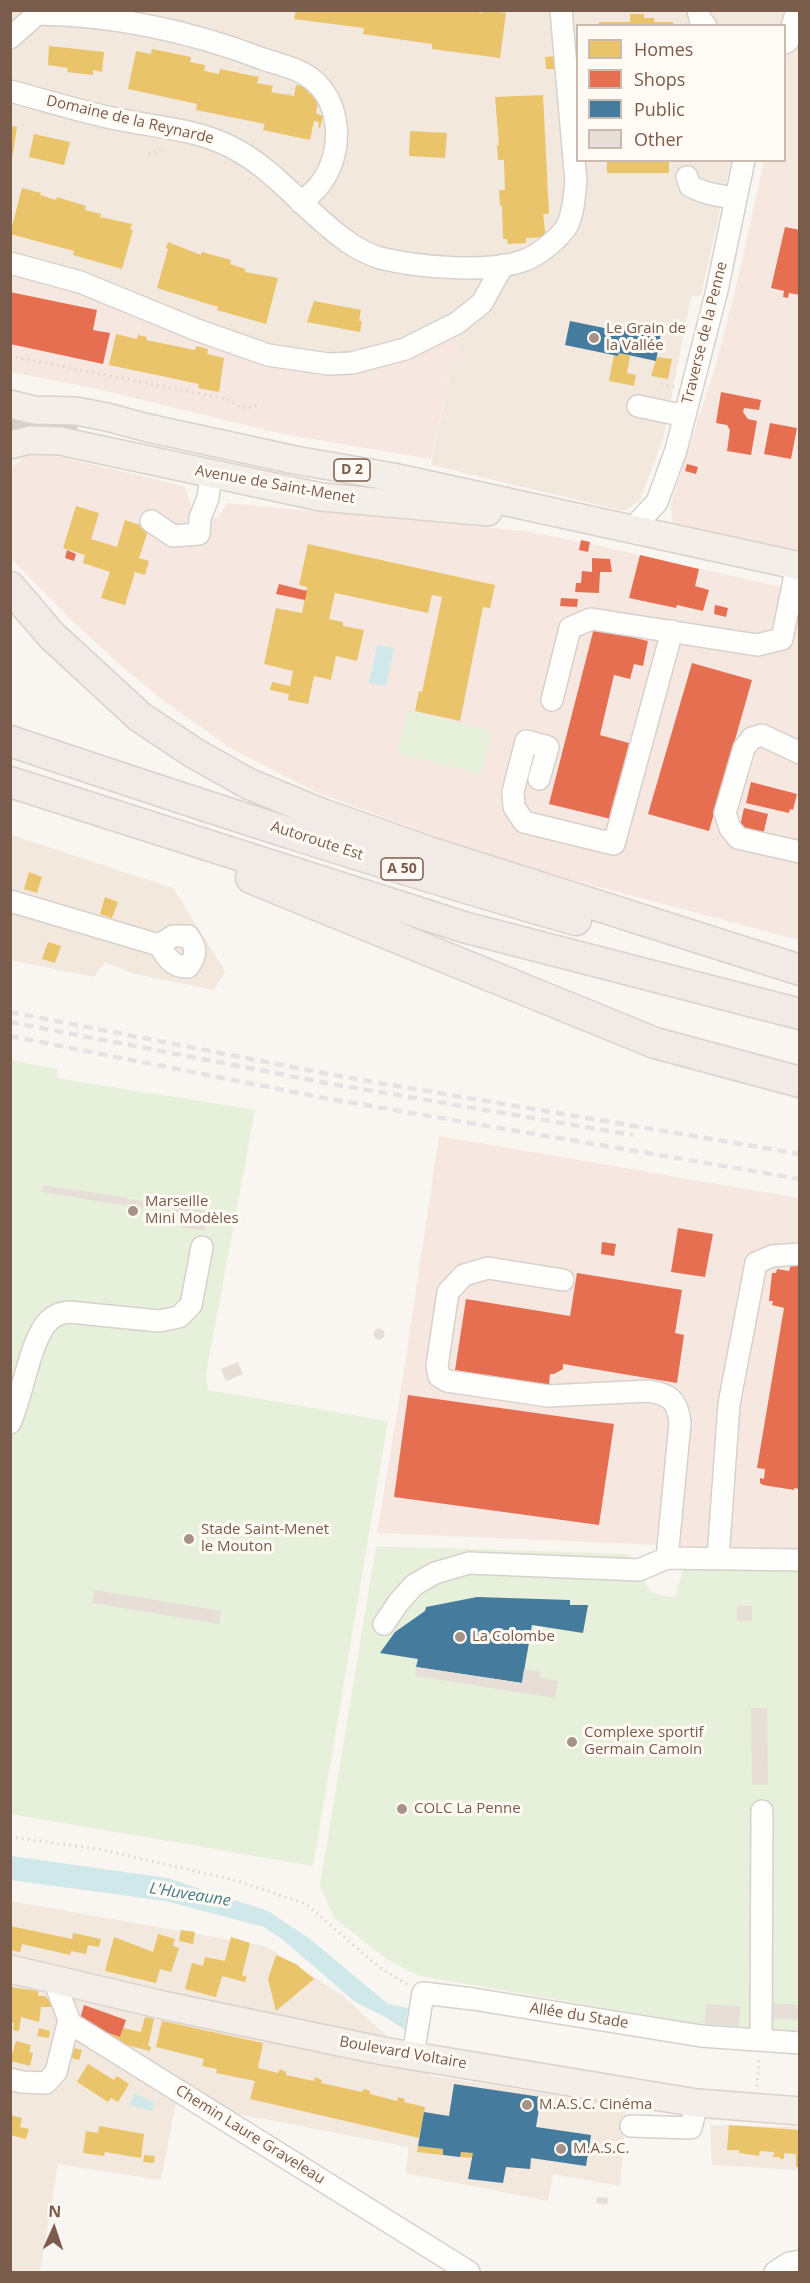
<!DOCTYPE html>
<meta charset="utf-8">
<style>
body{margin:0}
#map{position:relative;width:810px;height:2283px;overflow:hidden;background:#f9f5f0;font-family:"Open Sans",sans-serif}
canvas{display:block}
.frame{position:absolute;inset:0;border:12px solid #7a5c4d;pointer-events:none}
.legend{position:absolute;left:576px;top:24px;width:210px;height:138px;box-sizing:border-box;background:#fffaf3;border:2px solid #cabbb1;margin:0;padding:8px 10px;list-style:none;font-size:18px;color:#7a5c4d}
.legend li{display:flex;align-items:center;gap:12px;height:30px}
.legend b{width:30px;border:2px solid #cabbb1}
.north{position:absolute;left:24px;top:2199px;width:60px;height:60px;-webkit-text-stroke:4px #fffaf3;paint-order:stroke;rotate:3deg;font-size:16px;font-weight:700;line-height:24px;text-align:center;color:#7a5c4d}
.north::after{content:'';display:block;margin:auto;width:21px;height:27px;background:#7a5c4d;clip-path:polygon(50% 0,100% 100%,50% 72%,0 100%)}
</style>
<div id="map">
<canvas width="810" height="2283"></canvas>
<div class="frame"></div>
<ul class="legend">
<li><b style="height:16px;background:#e9c46a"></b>Homes</li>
<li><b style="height:16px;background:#e76f51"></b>Shops</li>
<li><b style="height:16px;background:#457b9d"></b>Public</li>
<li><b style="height:16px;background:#e6ded7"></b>Other</li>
</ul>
<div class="north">N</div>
</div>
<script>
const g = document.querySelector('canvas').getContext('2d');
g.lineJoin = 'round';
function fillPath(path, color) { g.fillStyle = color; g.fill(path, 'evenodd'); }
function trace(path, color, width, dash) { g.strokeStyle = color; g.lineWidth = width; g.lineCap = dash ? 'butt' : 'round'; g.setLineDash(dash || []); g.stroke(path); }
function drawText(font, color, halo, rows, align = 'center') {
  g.font = font + ' "Open Sans",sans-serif'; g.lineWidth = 6; g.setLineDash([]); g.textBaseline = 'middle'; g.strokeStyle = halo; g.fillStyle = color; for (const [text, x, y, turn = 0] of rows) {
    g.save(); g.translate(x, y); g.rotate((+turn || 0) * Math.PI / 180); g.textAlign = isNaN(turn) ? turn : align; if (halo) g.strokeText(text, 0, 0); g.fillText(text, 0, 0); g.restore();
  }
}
fillPath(new Path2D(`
 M11,11H799V52L788,49L784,26H578V160L731,161L701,295L691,297L663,439L640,500L624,511L431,465L452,361L458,351L338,370L11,269Z
 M11,835L173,888L225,971L214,990L132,973L105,962L94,977L11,960Z
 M10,1901L265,1946L343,1996L431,2076L627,2105L620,2186L553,2174L548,2201L405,2173L409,2147L176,2102L161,2180L58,2164L40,2272H11Z
 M710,2125L799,2127V2170L712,2165Z`), '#f2e8de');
fillPath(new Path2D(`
 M788,49L799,52V554L681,528L672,521L671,503L716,364L738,279L764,161L784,160L785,65Z
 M11,269L294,368L458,334V351L452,361L431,459L278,433L98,389L11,372Z
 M35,453L47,454L185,486L193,511L218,518L227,503L524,531L599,546L799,591V940L498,860L316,792L232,749L168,704L127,671L69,618L11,558L10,470L22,458Z
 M439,1136L799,1198V1551L377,1533L403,1377Z`), '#f6e8e1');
fillPath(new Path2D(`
 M408,710L492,731L481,774L397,753Z
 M10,1060L58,1069L57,1078L255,1110L206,1374L208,1390L388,1421L313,1866L11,1814Z
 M376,1546L628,1554L652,1593L675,1598L683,1569L799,1572V2031L699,2024L419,1976L388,1960L334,1918L320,1886Z`), '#e7f0db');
fillPath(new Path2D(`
 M377,645L394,648L386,686L369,683Z
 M11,1856L167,1878L268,1911L310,1939L388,2004L408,2008L405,2030L387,2018L354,2001L282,1939L264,1927L165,1901L11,1880Z
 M133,2093L154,2102L152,2111L129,2105L134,2097Z`), '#d0e8ea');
fillPath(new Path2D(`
 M296,10H466L483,13V10L506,13L500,58L432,49V44L363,34L364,28L294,19Z
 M630,14H644V18H654V22H673V26H599V22H630Z
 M49,46L104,52L102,72L93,70V75L67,72L68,68L48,65Z
 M152,49L191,57L190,62L205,65L204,71L219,74L220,69L259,77L257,83L273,86L271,92L294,96L296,85L309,88L308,93L319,96L316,113L323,116L320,128L318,127L319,122L314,121L310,140L263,130L265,124L196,110L197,104L128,89L136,51L151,54Z
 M556,56V69H546L545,57Z
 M543,95L549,214H543L546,237L526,238V243L508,244L507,239H503L502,206H500L499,190H505L504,160H498L497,145H499L495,97Z
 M10,126L17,127L12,158H10Z
 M410,131L447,133L445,158L409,156Z
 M34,134L70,142L64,165L29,157Z
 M607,160H669V173H607Z
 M22,188L41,193L40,195L56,200L57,197L86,206L85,210L101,214L100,217L132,224L130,229L133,230L122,269L73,255L74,251L10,234Z
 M168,242L201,255L202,252L231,260L230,264L245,269V272L278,278L266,324L217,310L218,307L157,288L168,249L166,248Z
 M314,301L361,310L359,321H362L360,332L307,322Z
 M116,334L137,339L138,335L147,337L146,340L195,350L196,346L208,349L207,354L224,358L219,392L198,388L199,384L109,365Z
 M619,353L630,356L627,373L636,375L634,386L609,381L614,355L618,356Z
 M657,357L672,359L668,379L651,376Z
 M76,506L99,513L91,539L117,547L125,520L149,528L139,558L149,561L145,575L135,572L125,605L101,598L110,572L83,563L85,555L63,548Z
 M308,544L495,585L490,608L483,607L460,721L415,711L419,691L422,692L442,597L432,595L428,613L335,593L329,619L343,622V626L364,630L357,661L336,656L331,680L314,676L308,704L288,700L289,694L270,690L272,682L290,686L293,671L264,664L276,608L302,613L307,587L299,585Z
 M29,872L42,877L37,893L24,889Z
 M105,897L118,902L112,918L100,914Z
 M48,942L61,946L55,963L42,959Z
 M10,1926L72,1939L73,1933L101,1939L99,1947L88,1945L86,1954L71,1951L70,1955L22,1944L20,1952L10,1950Z
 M181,1930L195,1932L193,1944L179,1941Z
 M158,1934L175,1939L173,1946L179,1948L171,1972L160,1969L156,1983L105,1971L114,1937L153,1952Z
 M231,1937L250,1943L242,1975L247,1977L245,1982L222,1976L216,1997L185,1989L192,1963L203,1966L205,1957L225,1961Z
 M276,1955L296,1964L314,1979L276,2011L268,1979Z
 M10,1987L38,1991V1996H45L54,2007H41L39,2022L21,2017L19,2031L13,2030L14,2023L10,2022Z
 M145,2017L154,2019L148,2046L151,2047L150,2051L123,2044L94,2028L120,2037L123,2028L141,2032Z
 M162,2021L263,2043L258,2068L278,2073L280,2069L286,2072V2075L314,2081L315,2077L322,2080L321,2083L362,2092L364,2089L370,2091V2094L397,2101L398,2097L405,2099L404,2102L425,2107L419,2138L250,2099L255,2081L216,2073L217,2069L202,2066L204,2059L156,2047Z
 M39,2028L50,2031L49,2038L37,2036Z
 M16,2041L31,2045L29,2052L33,2053L30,2066L10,2061Z
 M71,2047L82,2050L79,2060L69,2057Z
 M88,2064L114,2080L117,2076L129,2084L118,2102L111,2098L108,2102L77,2082Z
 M10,2115L22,2118L20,2127L29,2129L26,2139L10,2135Z
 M729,2125L800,2130V2167H796V2154L784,2153V2159H780V2157H773L774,2152L760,2151L759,2156L739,2153V2150H727Z
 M99,2126L144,2134L141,2158L105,2152L104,2156L83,2153L86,2131L98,2133Z
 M418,2146L443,2149V2155L417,2152Z
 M461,2152L473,2153V2158L460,2157Z
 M144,2155L155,2156L154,2163L143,2162Z`), '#e9c46a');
fillPath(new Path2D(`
 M785,227L800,230V295L789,293L788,298L783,297L784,291L771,288Z
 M10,292L97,310L93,330L110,333L103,364L10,344Z
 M721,392L761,400L759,410L744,408L743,412L748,419L757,421L751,455L727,451L730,430L727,425L716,423Z
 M770,423L797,428L791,459L764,454Z
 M687,464L698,467L696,474L685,471Z
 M581,540L590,542L588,552L579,550Z
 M67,550L76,554L74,561L65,558Z
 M640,555L699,569L695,586L709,590L703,611L677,605L676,608L629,598Z
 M592,558L610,559L612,572H600L599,593L575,592L576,583H581L582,571L592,572Z
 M279,584L307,591L305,600L276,594Z
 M561,598L578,599L577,607L560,606Z
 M715,605L728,608L726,617L714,614Z
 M594,628L648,641L643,666L634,664L630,679L614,675L600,735L629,743L611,819L549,804Z
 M692,663L752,680L709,831L648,814Z
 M751,782L797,794L793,810L790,809L789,813L746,803Z
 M744,808L768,814L763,835L739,830Z
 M678,1228L713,1234L705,1277L671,1272Z
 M602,1242L616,1244L614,1256L601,1254Z
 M792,1262L800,1263V1489L794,1488V1490L763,1485L760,1483V1478L764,1479L765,1469L757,1468L784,1308L772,1305L773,1301H769L772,1273H776L777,1269L789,1271Z
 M577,1273L682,1290L675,1333L684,1335L677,1383L563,1364V1369L554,1374H550L549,1385L455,1370L466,1299L570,1316Z
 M408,1395L614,1424L599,1525L394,1497Z
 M84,2005L126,2020L120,2037L94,2028L80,2019Z`), '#e76f51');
fillPath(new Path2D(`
 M570,321L614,330L615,325L661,333L656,361L619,353L618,356L565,345Z
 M477,1597L570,1600V1605H588L583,1633L532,1625L522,1683L416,1667L418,1659L380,1653L395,1632L425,1611L426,1607Z
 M454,2084L541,2097L536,2127L591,2135L586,2166L531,2158L530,2169L506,2167L503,2183L468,2179L473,2153L461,2152L460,2157L443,2155V2149L418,2146L424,2112L449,2116Z`), '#457b9d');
fillPath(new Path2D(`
 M43,1185L128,1198L127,1206L42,1192Z
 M129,1199L155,1203L154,1210L128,1205Z
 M173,1205L222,1214L220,1221L172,1213Z
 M181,1220L206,1224L205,1231L180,1227Z
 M373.5 1334a5.5 5.5 0 1 1 11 0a5.5 5.5 0 1 1-11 0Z
 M238,1362L243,1374L226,1381L221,1369Z
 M94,1590L221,1611L219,1624L92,1603Z
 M737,1606H752V1621H737Z
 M416,1667L522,1683L524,1669L541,1672L540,1678L558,1681L555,1698L415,1676Z
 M751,1708H767L768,1785H752Z
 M770,2003L800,2005V2020L769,2018Z
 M706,2004L740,2006L739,2026L705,2024Z
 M597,2197L608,2198L607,2205L596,2203Z`), '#e6ded7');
trace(new Path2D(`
 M10,418L88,435`), '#d9cfc7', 27, [27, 14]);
const minor = new Path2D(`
 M698,10L700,19L706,26
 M10,38L37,14C115,15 190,31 263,59C277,64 294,67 306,75C342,97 345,151 321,183C316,190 308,197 301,203
 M784,43L788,41L797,10
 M10,91C44,100 78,111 112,118C152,127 194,128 231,147C276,169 307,214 348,242C356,248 370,255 380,258C417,267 489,274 525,260C537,256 560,238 567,226C574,213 574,196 576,182L561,10
 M687,177L690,186C705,194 720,196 736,198
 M10,263L80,282L197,330L268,355L328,364L352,363L405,349L457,323L482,303L503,265
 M638,406L685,416
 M151,521L173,536L199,534L200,518L208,498L211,474
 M632,529L657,502L676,450L717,290L744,160
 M552,700L570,628L591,619L757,645L782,639L797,565
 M800,753L762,735L752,738L744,748L725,813L730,828L738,838L800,852
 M539,779L548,747L526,741L513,792L514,807L524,822L614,844L672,631
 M10,901L159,945C167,958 172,967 188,967C197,955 197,948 188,936H173L159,945
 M563,1280L488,1268L464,1275L448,1292L437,1366L439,1376L447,1381L548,1396L648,1391C669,1394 678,1400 680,1423L667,1558L800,1560
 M10,1423C23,1394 28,1350 45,1325C52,1316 59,1313 69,1312L159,1321L179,1317L191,1305L202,1247
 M718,1558L729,1404L756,1263L772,1256L800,1254
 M384,1624L398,1603L414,1585L435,1573L469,1563L639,1570L667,1558
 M68,2022L469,2272
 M761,2040L762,1811
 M413,2056L423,1993L473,1999L701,2036L800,2043
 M10,2079L22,2082L46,2083L56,2072L69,2020L54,1980
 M631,2126L691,2128L697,2103
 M775,2272L789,2263L800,2261`);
const major = new Path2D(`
 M10,404L34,410L76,411L107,417L148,428L295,460L393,477L800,566
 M10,445L30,440L60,441L321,497L488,512
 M10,1969L167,2006L383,2051L697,2103L800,2111`);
const highway = new Path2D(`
 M10,587L52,636L140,717L194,753L249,784L322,814L429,852L800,970
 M10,741C198,804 386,866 576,920
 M10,782L467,928L800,1014
 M251,878L655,1043L800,1082`);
trace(minor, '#d7d1cb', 24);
trace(major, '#dad1cc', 30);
trace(highway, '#dad1cc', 33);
trace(new Path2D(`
 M290,95L292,88
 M149,154L160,151L161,146
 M10,356L227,399L241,408L260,406
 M661,384L674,387
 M10,1837L99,1849L238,1881L306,1904L379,1967L408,1985
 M757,2086L759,2057`), '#dcd5d0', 3, [1.5, 4.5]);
trace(minor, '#fefefd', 21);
trace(major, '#f3eee8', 27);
trace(highway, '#f2eae7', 30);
trace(new Path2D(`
 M10,1012L333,1075L800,1154
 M10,1022L332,1084L633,1135
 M10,1036L329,1099L800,1179`), '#e6e3e7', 4.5, [9, 6]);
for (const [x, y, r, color] of [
 [594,338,6,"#a69286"],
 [133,1211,6,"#a69286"],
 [189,1539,6,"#a69286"],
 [460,1637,6,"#a69286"],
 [572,1742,6,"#a69286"],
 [402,1809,6,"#a69286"],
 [527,2105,6,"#a69286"],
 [561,2149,6,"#a69286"]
]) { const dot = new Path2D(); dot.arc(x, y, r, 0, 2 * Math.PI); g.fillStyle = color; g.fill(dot); trace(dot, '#fffaf3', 2); }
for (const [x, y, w] of [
 [352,470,36],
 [402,869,42]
]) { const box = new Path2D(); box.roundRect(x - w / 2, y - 11, w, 22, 4.5); g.fillStyle = '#fffaf3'; g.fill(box); trace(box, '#7a5c4d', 1.5); }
drawText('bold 14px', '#7a5c4d', null, [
 ["D 2",352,470],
 ["A 50",402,869]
]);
drawText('15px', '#7a5c4d', '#fffaf3', [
 ["Domaine de la Reynarde",130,120,13],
 ["Traverse de la Penne",705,333,-76],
 ["Avenue de Saint-Menet",275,485,10],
 ["Autoroute Est",317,841,18],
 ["Allée du Stade",579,2016,9],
 ["Boulevard Voltaire",403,2053,10],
 ["Chemin Laure Graveleau",250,2135,32]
]);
drawText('15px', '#7a5c4d', '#fffaf3', [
 ["Le Grain de",606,329],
 ["la Vallée",606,346],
 ["Marseille",145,1202],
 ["Mini Modèles",145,1219],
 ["Stade Saint-Menet",201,1530],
 ["le Mouton",201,1547],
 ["La Colombe",472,1637],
 ["Complexe sportif",584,1733],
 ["Germain Camoin",584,1750],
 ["COLC La Penne",414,1809],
 ["M.A.S.C. Cinéma",539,2105],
 ["M.A.S.C.",573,2149]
], 'left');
drawText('italic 16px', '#437c86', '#fffaf3', [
 ["L'Huveaune",190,1895,9]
]);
</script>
